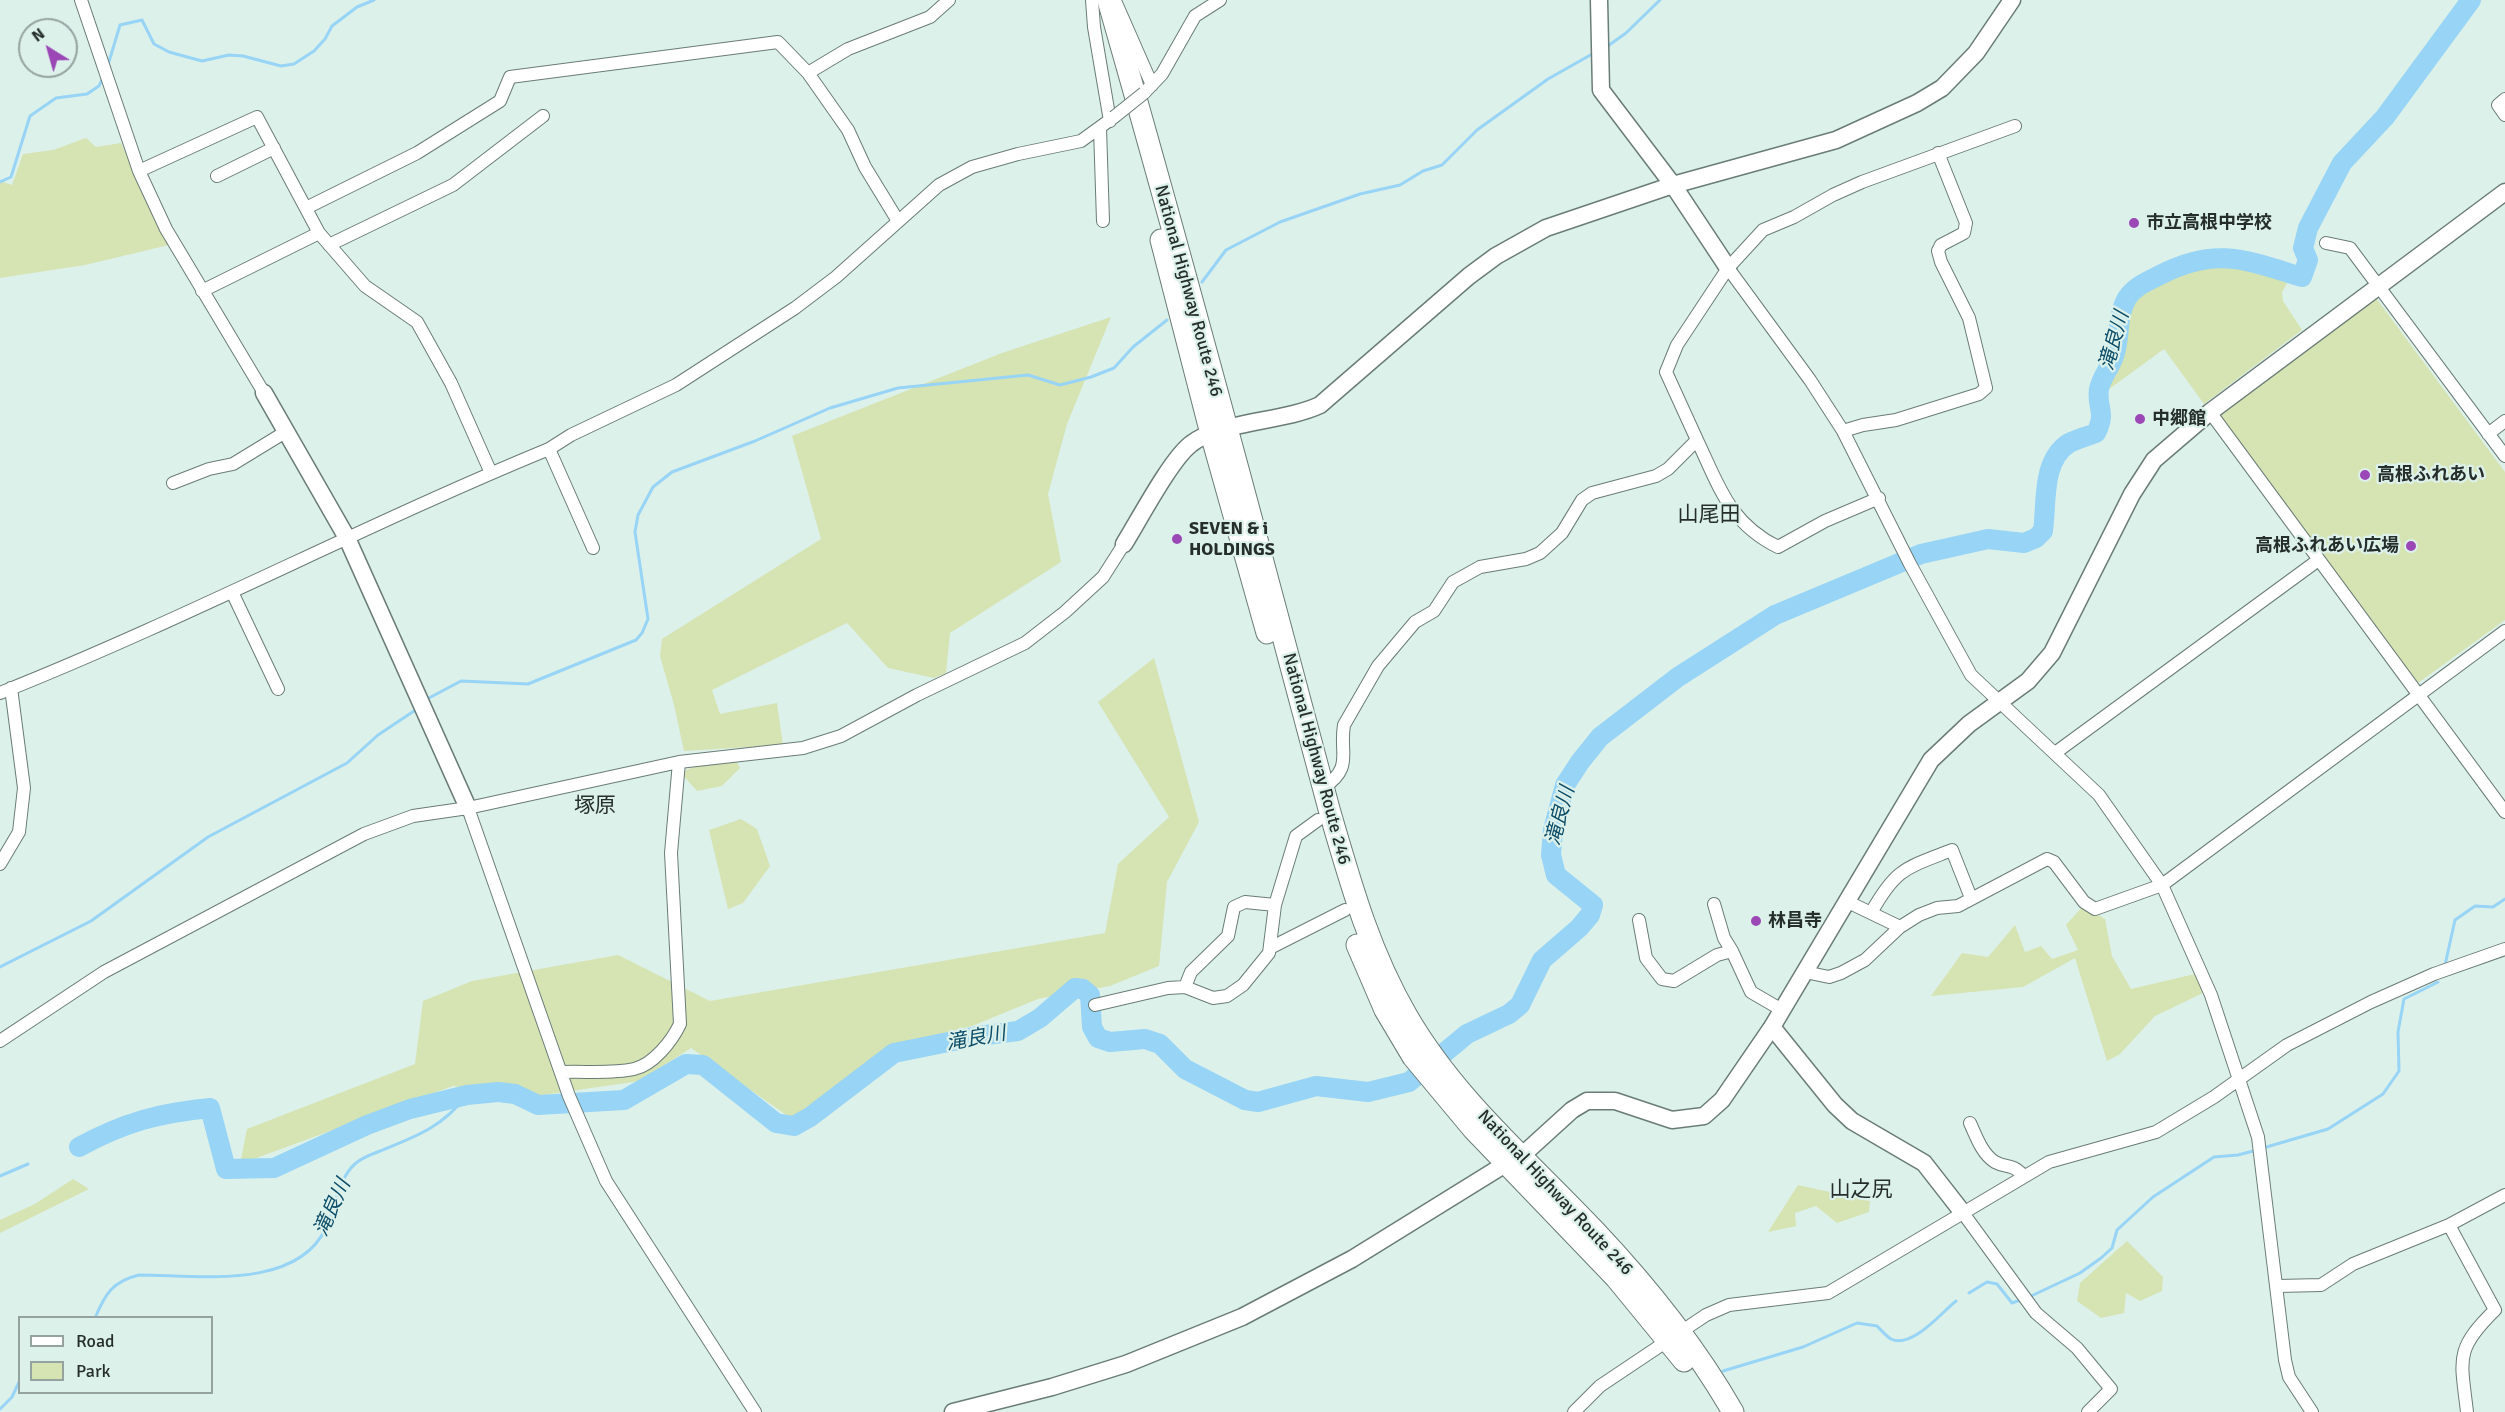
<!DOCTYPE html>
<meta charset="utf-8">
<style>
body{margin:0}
#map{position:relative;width:2505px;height:1412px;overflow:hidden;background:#ddf1eb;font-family:Signika,sans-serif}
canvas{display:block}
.legend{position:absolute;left:18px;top:1316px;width:195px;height:78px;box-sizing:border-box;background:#ddf1eb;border:2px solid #94a39f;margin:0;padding:8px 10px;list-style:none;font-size:18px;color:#262e2c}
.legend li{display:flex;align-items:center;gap:12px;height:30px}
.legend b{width:30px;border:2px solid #94a39f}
.north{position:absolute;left:18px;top:18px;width:60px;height:60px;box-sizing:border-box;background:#ddf1eb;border:2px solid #94a39f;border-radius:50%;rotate:323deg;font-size:16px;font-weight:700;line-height:24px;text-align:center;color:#262e2c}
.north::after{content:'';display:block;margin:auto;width:21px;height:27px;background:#9b48b6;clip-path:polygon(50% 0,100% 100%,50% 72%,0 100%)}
</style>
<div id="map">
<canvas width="2505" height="1412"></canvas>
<ul class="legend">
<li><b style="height:8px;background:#fff"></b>Road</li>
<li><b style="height:16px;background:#d6e3b2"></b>Park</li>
</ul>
<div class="north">N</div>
</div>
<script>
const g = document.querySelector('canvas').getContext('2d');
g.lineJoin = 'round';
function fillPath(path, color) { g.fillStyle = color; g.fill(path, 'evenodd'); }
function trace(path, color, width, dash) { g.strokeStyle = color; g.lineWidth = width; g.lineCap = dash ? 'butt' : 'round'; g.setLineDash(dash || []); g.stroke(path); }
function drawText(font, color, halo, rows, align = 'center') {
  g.font = font + ' Signika,"Noto Sans JP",sans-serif'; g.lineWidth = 4.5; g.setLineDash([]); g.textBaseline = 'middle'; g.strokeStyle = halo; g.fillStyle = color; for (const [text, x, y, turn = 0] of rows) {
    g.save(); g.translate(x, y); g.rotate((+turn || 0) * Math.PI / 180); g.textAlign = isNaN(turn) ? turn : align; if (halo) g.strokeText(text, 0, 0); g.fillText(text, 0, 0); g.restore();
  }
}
fillPath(new Path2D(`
 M86,138L96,147L121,143L169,245L85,265L0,278V181L12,185L23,154L53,150Z
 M2227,261L2258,265L2289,280L2282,292L2283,301L2302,330L2204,404L2164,349L2105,392L2122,353L2132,303L2140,294L2185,270Z
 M2376,298L2505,472V620L2418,683L2220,415Z
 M1111,317L1067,424L1048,494L1061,562L950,633L946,673L934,678L888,668L847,623L712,690L720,714L777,703L783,745L684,751L674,705L660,656L662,639L821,539L792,436L1002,353Z
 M1154,658L1199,822L1167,882L1159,966L1110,986L1038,999L972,1026L893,1046L792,1119L691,1048L640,1081L522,1098L453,1086L240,1164L247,1129L415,1064L423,1001L472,981L618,955L710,1001L1105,933L1118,864L1169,817L1098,702Z
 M734,757L740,768L722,786L697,791L680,772L714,760Z
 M741,819L757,829L770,866L743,903L728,909L709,830Z
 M2083,906L2105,919L2112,956L2131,989L2195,974L2203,993L2155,1016L2120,1054L2107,1061L2075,958L2023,987L1931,996L1962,953L1988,957L2015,925L2025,952L2041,946L2052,959L2078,950L2066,925Z
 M73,1179L89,1189L0,1233V1220L35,1204Z
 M1798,1185L1870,1201L1869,1212L1837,1223L1816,1206L1795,1213L1796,1226L1768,1232Z
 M2127,1241L2163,1277L2162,1291L2140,1301L2126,1293L2124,1313L2101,1318L2077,1301L2080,1283Z`), '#d6e3b2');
trace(new Path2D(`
 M1605,48L1626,33L1660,0
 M108,65L120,25L142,20L154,44L169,52L202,61L229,55L243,56L281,66L294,64L314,51L325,39L332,26L357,7L374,0
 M0,182L11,177L30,116L56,98L87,94L99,86L103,77
 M1202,282L1226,250L1280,222L1360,194L1400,185L1423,171L1442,165L1477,130L1548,79L1594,53
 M429,698L461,681L528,684L636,640L642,633L648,619L635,532L638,515L653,487L672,472L755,441L830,408L898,388L1028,375L1060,385L1091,377L1114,368L1133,347L1167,320
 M2445,965L2455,920L2475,906L2493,907L2505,899
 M0,967L91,921L208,837L347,763L378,735L414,711
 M2263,1148L2328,1129L2383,1094L2399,1071L2398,1032L2404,999L2438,982
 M0,1176L28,1164
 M1969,1293L1987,1282L1997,1284L2012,1303L2023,1299
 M2029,1297L2080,1273L2101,1258L2112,1248L2117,1230L2153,1197L2214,1157L2238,1155L2257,1150
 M95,1318C105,1294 113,1281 139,1275C197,1275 296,1291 326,1228C336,1207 338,1178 356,1163C364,1156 376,1153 385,1149C420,1135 444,1125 467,1095
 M1723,1371L1803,1347L1857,1323L1877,1326C1881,1330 1886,1336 1891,1339C1912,1349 1941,1313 1956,1301
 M0,1409L12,1397L20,1380`), '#97d4f5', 3);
trace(new Path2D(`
 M79,1147C125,1122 159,1113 210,1108L226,1169L274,1168L367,1125L410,1109L467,1095L498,1092L515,1094L538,1105L624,1100L686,1064L703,1065L776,1123L794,1126L810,1117L894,1053L978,1036L1018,1031L1040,1018L1075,988L1083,989L1090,995L1092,1027L1098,1038L1110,1042L1145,1039L1160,1044L1185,1069L1245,1100L1258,1102L1316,1086L1368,1092L1409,1082L1467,1034L1509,1014L1520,1005L1542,960L1579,928L1590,915L1593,905L1556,875L1551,855L1553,830L1565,785L1580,762L1600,737L1678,677L1775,615L1921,554L1988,539L2024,543L2036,538L2043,531C2047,503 2041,461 2069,443C2077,439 2088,436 2096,433C2107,411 2096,408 2099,389C2102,376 2110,368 2114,356C2121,337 2116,317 2127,298C2135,286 2148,281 2160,275C2216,246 2246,260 2302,277L2308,260L2303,248L2308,228L2342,163L2385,117L2471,0`), '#97d4f5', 20);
const street = new Path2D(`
 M81,0L139,171L166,229L264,393
 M1092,0L1094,27L1110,121
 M1116,3L1152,85
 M808,73L848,49L930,17L949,0
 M1144,93L1162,74L1195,16L1220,0
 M2505,99L2498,105L2505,115
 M1100,128L1103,221
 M139,171L257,117L319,233L365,286L417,322L451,383L491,473
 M217,176L274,148
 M306,208L417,153L500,101L510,77L778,42L808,73L848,130L865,167L898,221
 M2326,243L2350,248L2505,456
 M329,245L453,185L543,116
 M1728,268L1810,380L1843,431L1910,564L1971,675L2099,795L2162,885L2211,995L2258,1137L2285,1360L2289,1377L2312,1412
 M202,291L319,233
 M2210,412L2505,812
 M1843,431L1863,425L1896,420L1979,394L1986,388L1969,318L1941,262L1938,251L1941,245L1964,233L1966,223L1938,153
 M2488,434L2505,421
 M1697,440C1719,486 1729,523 1778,547L1825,521L1879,498
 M549,449L593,548
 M173,483L209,469L233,464L287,431
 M232,592L278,689
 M0,693C186,619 364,525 549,449L571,435L676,385L795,308L836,277L939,185L972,167L1018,154L1081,141L1114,117
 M2055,753L2317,561
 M1323,788C1354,767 1339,754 1344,725L1378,666L1415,622L1434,611L1453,582L1480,567L1526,559L1540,553L1562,533L1582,500L1592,493L1656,476L1668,469L1697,440L1666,372L1677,345L1728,268L1763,230L1794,217L1833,195L1862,182L2015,126
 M468,808L569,1096L606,1181L755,1412
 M0,864L19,832L24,788L11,688
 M1846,901L1900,927
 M1714,904L1724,938L1732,951
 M1871,913C1896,868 1906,868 1952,850L1971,898
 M1639,920L1646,958L1662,979L1674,981L1717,955L1732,951L1751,992L1782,1010
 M1270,948L1345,910
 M1805,972L1829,977L1841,973L1865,960L1900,927L1919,915L1937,908L1958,906L2047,859L2054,862L2084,902L2095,909L2162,885L2505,631
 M1185,987L1191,972L1228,936L1234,907L1245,902L1275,905
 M1095,1005L1168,988L1185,987L1213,998L1227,996L1243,985L1269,953L1275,905L1296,836L1318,820
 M0,1041L104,972L364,834L413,816L468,808L679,762L803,748L841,736L917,695L1025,643L1065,612L1103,577L1124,544
 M563,1072C585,1071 612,1074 634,1069C653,1065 672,1041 680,1024L671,853L679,762
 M1970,1123C1976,1136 1982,1154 1995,1162C2008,1169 2010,1162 2024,1176
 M1963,1213L2036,1313L2077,1348L2111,1389L2088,1412
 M2449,1225L2495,1310C2454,1350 2461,1359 2467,1412
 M2278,1286L2321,1285L2353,1264L2449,1225L2505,1195
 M1574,1412L1600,1386L1706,1315L1729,1305L1828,1293L2049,1162L2156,1132L2214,1097L2287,1045L2371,1002L2434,974L2505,949`);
const secondary = new Path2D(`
 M1599,0L1601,90L1673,185L1728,268
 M264,393L347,538L468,808
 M1124,544C1139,520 1171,459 1191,444C1220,421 1284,422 1320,405L1469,276L1496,256L1546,228L1673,185L1836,140L1917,103L1942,88L1976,53L2012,0
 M1772,1027L1835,1105L1852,1121L1924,1163L1963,1213
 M953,1412L1052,1387L1126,1364L1242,1317L1352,1259L1528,1150L1572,1110L1587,1101H1615L1672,1120L1704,1116L1722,1100L1772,1027L1931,760L1969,724L2028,681L2052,653L2132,494L2154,460L2210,412L2505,192`);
const highway = new Path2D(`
 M1108,0C1167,205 1223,412 1278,618C1295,682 1312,746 1329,809C1350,881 1369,951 1407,1016C1455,1099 1529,1161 1594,1230C1646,1285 1695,1346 1733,1412
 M1161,240L1211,434L1267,633
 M1357,945L1385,1010L1413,1057L1473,1129L1616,1278L1684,1361`);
trace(street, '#6a7c77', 14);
trace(secondary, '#6a7c77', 19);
trace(highway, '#6a7c77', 23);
trace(street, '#fff', 12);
trace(secondary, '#fff', 16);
trace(highway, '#fff', 21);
const streetBridge = new Path2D(`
 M1114,117L1144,93`);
trace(streetBridge, '#6a7c77', 14, []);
trace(streetBridge, '#fff', 12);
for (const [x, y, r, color] of [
 [2134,223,6,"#9b48b6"],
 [2140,419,6,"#9b48b6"],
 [2365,475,6,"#9b48b6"],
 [1177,539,6,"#9b48b6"],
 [2411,546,6,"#9b48b6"],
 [1756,921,6,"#9b48b6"]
]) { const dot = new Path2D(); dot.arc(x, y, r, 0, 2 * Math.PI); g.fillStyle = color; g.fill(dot); trace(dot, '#ddf1eb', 2); }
drawText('bold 18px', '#262e2c', '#ddf1eb', [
 ["市立高根中学校",2146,223],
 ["中郷館",2152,419],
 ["高根ふれあい",2377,475],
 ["SEVEN & i",1189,529],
 ["HOLDINGS",1189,550],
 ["高根ふれあい広場",2399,546,"right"],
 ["林昌寺",1768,921]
], 'left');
drawText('18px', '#262e2c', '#ddf1eb', [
 ["National Highway Route 246",1188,291,75],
 ["National Highway Route 246",1316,759,75],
 ["National Highway Route 246",1555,1193,47]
]);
drawText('italic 20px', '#0c4d68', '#ddf1eb', [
 ["滝良川",2115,341,-74],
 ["滝良川",1561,816,-75],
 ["滝良川",976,1039,-10],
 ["滝良川",333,1208,-66]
]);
drawText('21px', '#262e2c', '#ddf1eb', [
 ["山尾田",1709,515],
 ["塚原",595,806],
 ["山之尻",1861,1190]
]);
</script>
